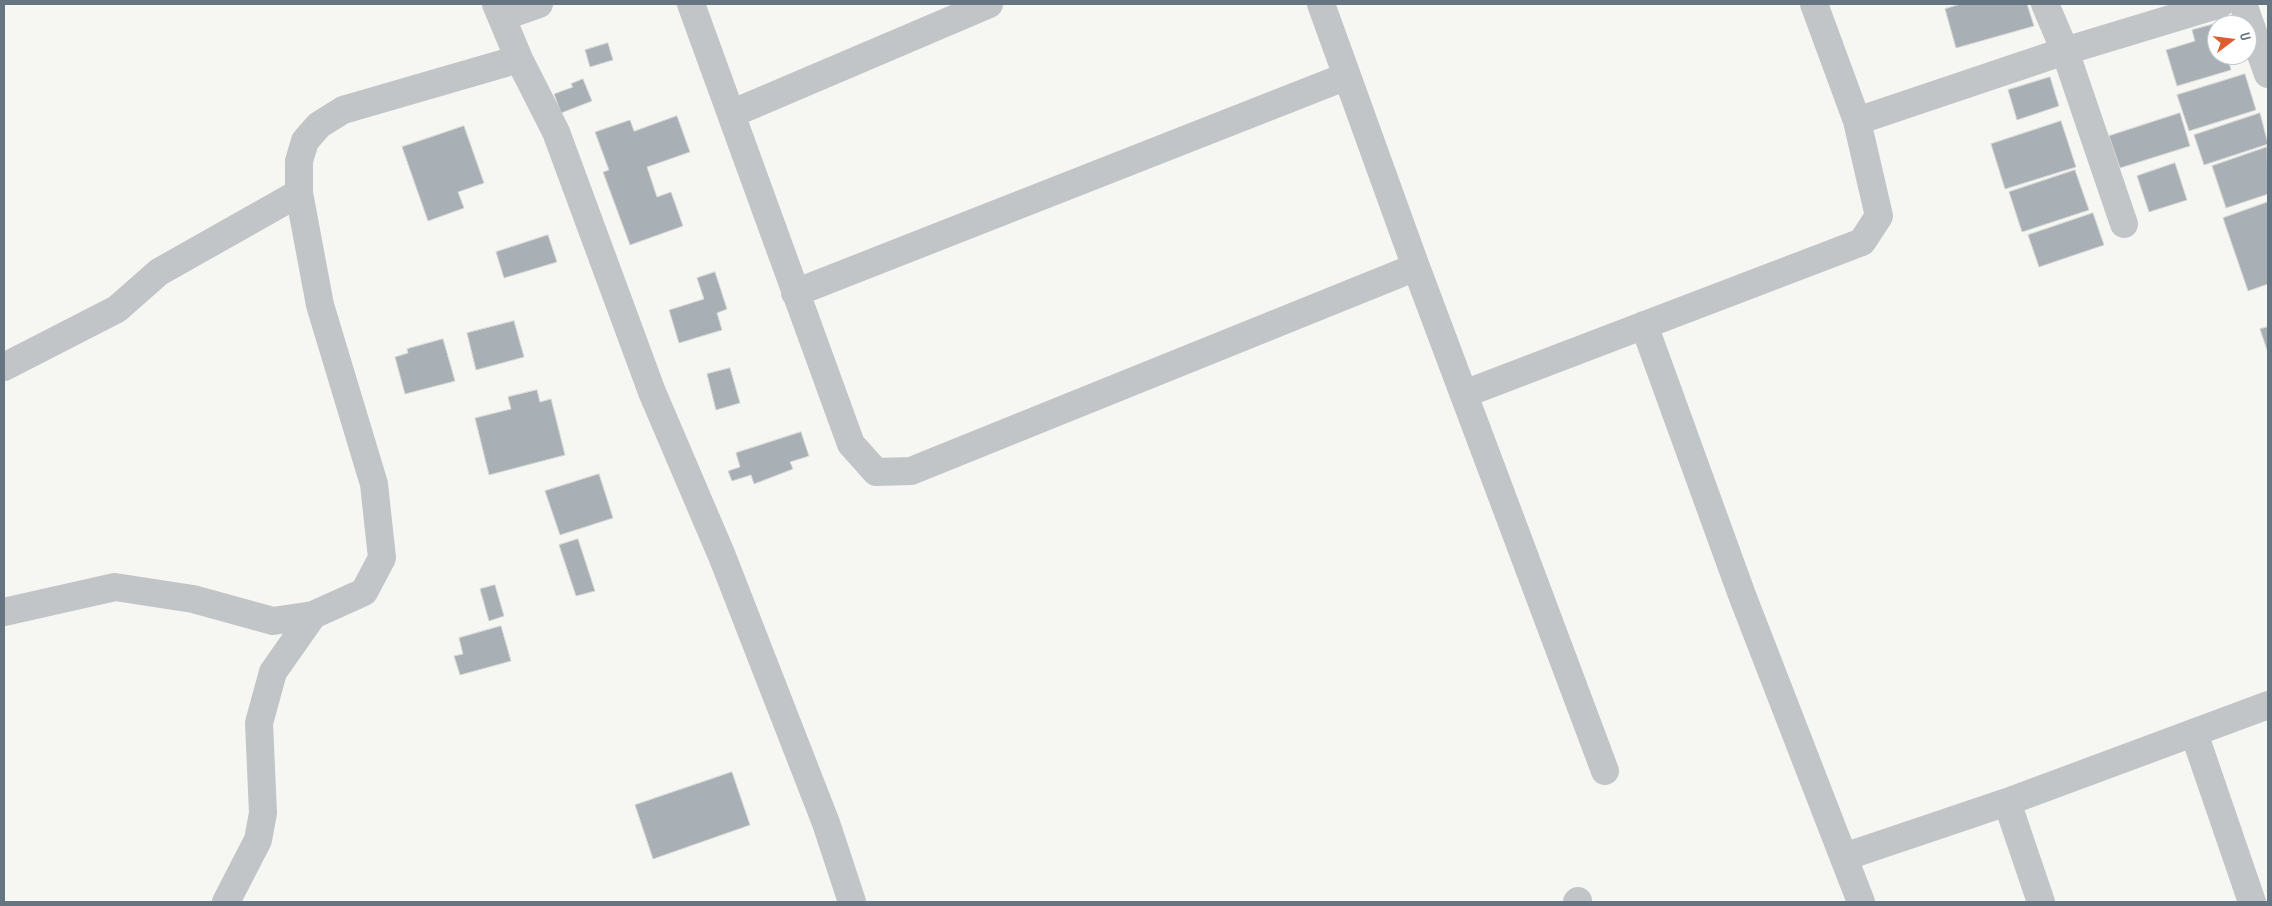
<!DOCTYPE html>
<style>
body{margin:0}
#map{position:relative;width:2272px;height:906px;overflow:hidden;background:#f6f6f3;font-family:"PT Sans Narrow",sans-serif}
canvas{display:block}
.frame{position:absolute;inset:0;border:5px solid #667582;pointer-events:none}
.north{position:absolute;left:2207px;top:15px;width:50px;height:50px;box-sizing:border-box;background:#fff;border:1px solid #c2c8cd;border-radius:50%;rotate:75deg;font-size:14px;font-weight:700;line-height:20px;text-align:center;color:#667582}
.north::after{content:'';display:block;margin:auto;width:18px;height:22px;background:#da5e2f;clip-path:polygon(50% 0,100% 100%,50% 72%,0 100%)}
</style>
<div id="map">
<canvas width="2272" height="906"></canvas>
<div class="frame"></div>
<div class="north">U</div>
</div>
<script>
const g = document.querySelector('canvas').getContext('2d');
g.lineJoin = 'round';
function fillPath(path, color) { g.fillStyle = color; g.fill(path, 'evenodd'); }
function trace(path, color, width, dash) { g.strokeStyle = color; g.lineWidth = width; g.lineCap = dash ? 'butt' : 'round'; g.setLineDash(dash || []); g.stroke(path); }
const building = new Path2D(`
 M1961,4H2027L2034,26L1956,48L1945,9Z
 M2218,23L2217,55H2227L2231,70L2177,86L2166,50L2195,41L2192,30Z
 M608,43L613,60L590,67L585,50Z
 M2245,74L2256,110L2189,131L2177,95Z
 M2050,77L2059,106L2017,120L2008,90Z
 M583,79L592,101L561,113L554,94L573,87L571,84Z
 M2180,113L2190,146L2120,168L2109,136Z
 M2260,113L2268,144L2204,165L2194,135Z
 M677,116L690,152L647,167L657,197L671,192L683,226L630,245L603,172L609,170L595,132L630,120L634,131Z
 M2061,121L2076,167L2005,189L1991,144Z
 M464,126L484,183L458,192L464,208L428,221L402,147Z
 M2267,147L2268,194L2226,208L2212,166Z
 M2175,163L2187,200L2149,212L2137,176Z
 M2075,170L2089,210L2022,232L2009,192Z
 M2268,202V284L2248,291L2223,218Z
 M2093,213L2104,245L2039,267L2028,235Z
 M548,235L557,262L504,278L496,252Z
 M715,272L727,309L717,313L722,330L679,343L669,310L704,299L697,278Z
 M514,321L524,357L476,370L467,333Z
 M2268,327V353L2260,329Z
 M443,339L455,381L405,394L395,357L408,353L407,349Z
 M730,368L740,403L716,410L707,374Z
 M537,390L540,402L551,399L565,455L489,475L475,418L511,409L508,397Z
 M801,432L809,456L790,462L793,469L754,484L751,475L732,481L728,471L740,467L736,453Z
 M599,474L613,518L560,535L545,491Z
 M578,539L595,591L576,596L559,545Z
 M495,585L504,616L489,621L480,589Z
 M501,626L511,661L460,675L454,656L463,654L459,638Z
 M732,772L750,825L653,859L635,805Z`);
fillPath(building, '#a8b0b5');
trace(building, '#d7d7d5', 1);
trace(new Path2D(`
 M496,4L519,59L556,132L652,392L722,556L826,823L852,902
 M691,4L851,444L876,472L911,471L1416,267L1605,771
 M1321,4L1416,267
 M2045,4L2065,51L2124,224
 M2243,4L2268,74
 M502,17L539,4
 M731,114L989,4
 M1857,121L2065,51L2220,4
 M795,293L1347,76
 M1644,325L1742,595L1861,902
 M4,367L117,309L159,272L299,193
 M1464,394L1862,242L1879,216L1857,121L1814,4
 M4,612L115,587L193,599L273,621L313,615L364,592L382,558L374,484L320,305L299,193V161L305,141L319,125L343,110L519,59
 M2194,733L2252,902
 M2007,802L2268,705
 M1844,857L2007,802L2041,902
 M226,902L258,840L263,813L259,723L273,672L313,615
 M1577,902L1578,901`), '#c1c5c8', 28);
</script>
